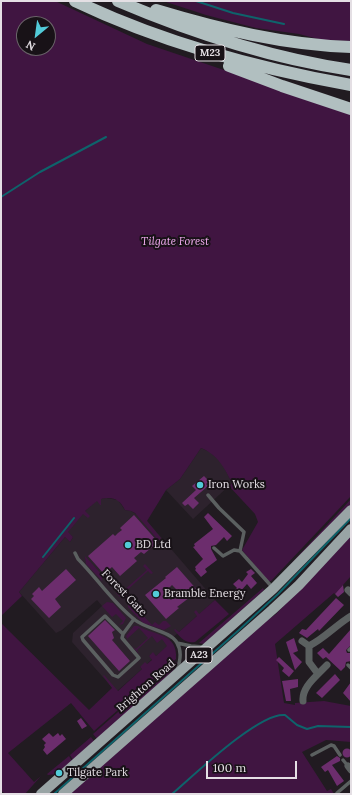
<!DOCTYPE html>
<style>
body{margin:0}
#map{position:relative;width:352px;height:795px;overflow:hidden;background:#211b21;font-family:Lora,serif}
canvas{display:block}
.frame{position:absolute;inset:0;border:2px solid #e4dfe4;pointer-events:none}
.north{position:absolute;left:16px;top:16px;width:40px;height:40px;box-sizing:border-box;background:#181217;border:1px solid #6a6469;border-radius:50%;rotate:209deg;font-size:11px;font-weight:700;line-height:16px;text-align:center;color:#e4dfe4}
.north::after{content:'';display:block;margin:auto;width:14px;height:18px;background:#52cbd8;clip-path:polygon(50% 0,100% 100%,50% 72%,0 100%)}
.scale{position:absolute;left:206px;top:761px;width:91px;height:18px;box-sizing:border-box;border:2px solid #e4dfe4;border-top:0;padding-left:5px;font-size:12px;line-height:14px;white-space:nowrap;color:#e4dfe4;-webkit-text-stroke:3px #181217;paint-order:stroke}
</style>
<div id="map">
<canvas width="352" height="795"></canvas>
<div class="frame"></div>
<div class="north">N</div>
<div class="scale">100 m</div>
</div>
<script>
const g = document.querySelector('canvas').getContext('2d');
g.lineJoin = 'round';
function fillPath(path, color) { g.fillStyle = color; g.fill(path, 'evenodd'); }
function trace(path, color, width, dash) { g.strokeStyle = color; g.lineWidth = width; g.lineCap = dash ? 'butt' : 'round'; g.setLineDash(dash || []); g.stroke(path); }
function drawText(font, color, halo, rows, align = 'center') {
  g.font = font + ' Lora,serif'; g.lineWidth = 4; g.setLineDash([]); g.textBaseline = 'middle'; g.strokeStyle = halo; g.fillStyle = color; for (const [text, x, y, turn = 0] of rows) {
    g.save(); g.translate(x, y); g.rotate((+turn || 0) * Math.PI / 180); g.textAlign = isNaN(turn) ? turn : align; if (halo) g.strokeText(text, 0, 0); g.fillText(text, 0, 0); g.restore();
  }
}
fillPath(new Path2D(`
 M201,448L210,452L222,463L232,483L193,519L166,490L180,479Z
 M106,498L118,500L125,510L131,511L147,521L215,600L170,640L168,646L156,656L153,653L149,656L152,659L147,664L140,667L142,669L116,692L72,642L73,633L102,606L97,600L62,630L56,633L19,592L65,537L70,542L73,537L67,532L83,513L97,500Z`), '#2d222d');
fillPath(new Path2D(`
 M1,1H55L147,44L351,113V496L271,581H268L242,550L258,522L255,514L229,486L232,483C224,467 218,455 201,448L180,479L166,490L147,521L161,538L159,541L135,513L131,511L125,510C120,499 112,496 101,499V505H100L97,501L85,511L90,516L88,518L83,514L68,532L73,537L70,542L65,537L19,592L22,596L1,616ZM24,24H48V48H24Z
 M163,1H351V41L322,40L299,34L256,28L206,15Z
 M351,499V505L286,569Z
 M351,534V576L335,594L334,593L275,644L284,703L295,705V703L324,701L351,706V742L326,740L302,752L327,791L331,789L334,794H69L266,621L276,614Z
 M85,556L102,575V581L86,564Z
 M145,564L153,573L151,574L148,571L124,593L127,597H120L116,593L118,590L122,592L147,570L143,566Z
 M263,588L264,590L204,644L199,643Z
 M134,600H135L132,604L152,625L155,622L159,625L163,621H166L171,626L164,630L143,623L128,607V602Z
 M215,600L229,614L195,642C185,644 180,637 174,630L175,629L179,632L197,616L194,612L196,610L199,614Z
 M107,602L113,603L126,618L123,624L119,625L123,621L116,614L112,617L102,606Z
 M1,623L89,710L112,688L103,676L104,675L118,691L142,669L140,667L145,662L147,664L152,660L149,656L153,652L156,656L167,646L162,639L157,643L152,636L137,650L139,654L133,647L136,649L148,638L139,628L127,639L129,643L126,636L134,626H138C155,636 178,633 176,659L94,731L71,703L8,753L34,782L41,776L25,794H6L1,791Z
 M175,662L178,663L174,669L135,708L97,739L93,734Z
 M91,737L94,741L73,760L70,755Z
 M69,756L72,761L56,774L48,775L47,774Z`), '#401541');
trace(new Path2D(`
 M196,1L233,13L284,24
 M1,197L40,172L106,137
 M43,557L74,518
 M54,794L239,630L278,594L351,518
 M172,794C193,776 259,712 285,715L297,725L307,729L318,726L351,727`), '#0e636b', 2);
fillPath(new Path2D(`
 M204,476L209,481L206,484L208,486L194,498L199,503L193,509L188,504L185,506L182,503L196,490L192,486Z
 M208,513L232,536L227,541L224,537L216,545L211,546V549L217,560L205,569L207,572L201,577L195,570L196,569L195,567L203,559L193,547L195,546L194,544L213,529L204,517Z
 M134,515L158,542L144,554L141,552L134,558L137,561L120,576L112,567L104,574L88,556L113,534L115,536L118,533L122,530L120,528Z
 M177,567L198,591L177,607L179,608L166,619L145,595L166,578L165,577ZM172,585L179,592L171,600L164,593Z
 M66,569L76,580L55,599L61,607L49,618L31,599L34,596L32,594L39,587L42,591Z
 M251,569L255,573L251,576L257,583L251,589L247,584L239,593L235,590L237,588L233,584L239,579L242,582L248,574L246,572Z
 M343,585L344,592L338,597L335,594Z
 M336,598L344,605L319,631L318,629L307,638L299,633L302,629L306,630Z
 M105,620L115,630L112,632L114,638L112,640L130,661L119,671L88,636Z
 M351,629V645L346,650L347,653H351V661L346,662L345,667L341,671L326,657L323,659L317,653L323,648L329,654Z
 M294,638L298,651L293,653L302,662L295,670L286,642Z
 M279,657L294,671L289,677L282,671L284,668L276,660Z
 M335,674L340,680L322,698L316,693Z
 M298,679V687L290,689L291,701H286L282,681Z
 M351,682V702L343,693Z
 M81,718L87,726L82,729L77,721Z
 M49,733L53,737L58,733L60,736L62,734L66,739L47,755L43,750L45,747L44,745L46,743L42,739Z
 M342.5 753a4.5 4.5 0 1 1 9 0a4.5 4.5 0 1 1-9 0Z
 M337,756L340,758V761L332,765L344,781L337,786L328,770L325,772L321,767Z`), '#6c2d6d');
trace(new Path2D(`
 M208,495L219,508L244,532L240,551
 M214,548L223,556L234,550L240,551L273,588
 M75,553L78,559C97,578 113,603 135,620C146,629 171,631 177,643C182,651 180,662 177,670
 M123,634L105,616L82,637L83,640L113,675L118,677L139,658L122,638L123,634L134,619
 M177,643L191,646L203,647
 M349,650L351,648
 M348,665L351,668
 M312,755L331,745L334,746L340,755
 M343,760L348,766
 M337,793L351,781`), '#5b6060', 3.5);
trace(new Path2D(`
 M348,590L351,593
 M302,641L309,646
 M318,674L327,665
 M303,701C302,690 311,681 318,674L309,662V646C325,638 336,625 351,616
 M348,766L351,770`), '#5b6060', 7);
trace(new Path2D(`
 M41,794L273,589L351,510
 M63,794L272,610L299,585L351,529`), '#99a4a5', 10);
trace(new Path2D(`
 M75,1C163,43 255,68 351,85
 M118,1C193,33 270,58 351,70
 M156,10C219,29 285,45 351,47
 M229,66L282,86L351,109`), '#b1bfc0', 12);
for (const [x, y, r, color] of [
 [200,485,4,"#52cbd8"],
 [128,545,4,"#52cbd8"],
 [156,594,4,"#52cbd8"],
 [59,773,4,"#52cbd8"]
]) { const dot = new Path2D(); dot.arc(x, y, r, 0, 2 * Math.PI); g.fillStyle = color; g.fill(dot); trace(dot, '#181217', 1.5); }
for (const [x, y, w] of [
 [210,53,30],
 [199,655,26]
]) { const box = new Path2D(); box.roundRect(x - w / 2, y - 8, w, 16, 3); g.fillStyle = '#181217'; g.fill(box); trace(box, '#e4dfe4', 1); }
drawText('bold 10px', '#e4dfe4', null, [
 ["M23",210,53],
 ["A23",199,655]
]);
drawText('italic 11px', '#f6aff5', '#181217', [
 ["Tilgate Forest",175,242]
]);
drawText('11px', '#e4dfe4', '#181217', [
 ["Iron Works",208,485],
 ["BD Ltd",136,545],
 ["Bramble Energy",164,594],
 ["Tilgate Park",67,773]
], 'left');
drawText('11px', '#e4dfe4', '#181217', [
 ["Forest Gate",124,593,46],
 ["Brighton Road",146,686,-41]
]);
</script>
